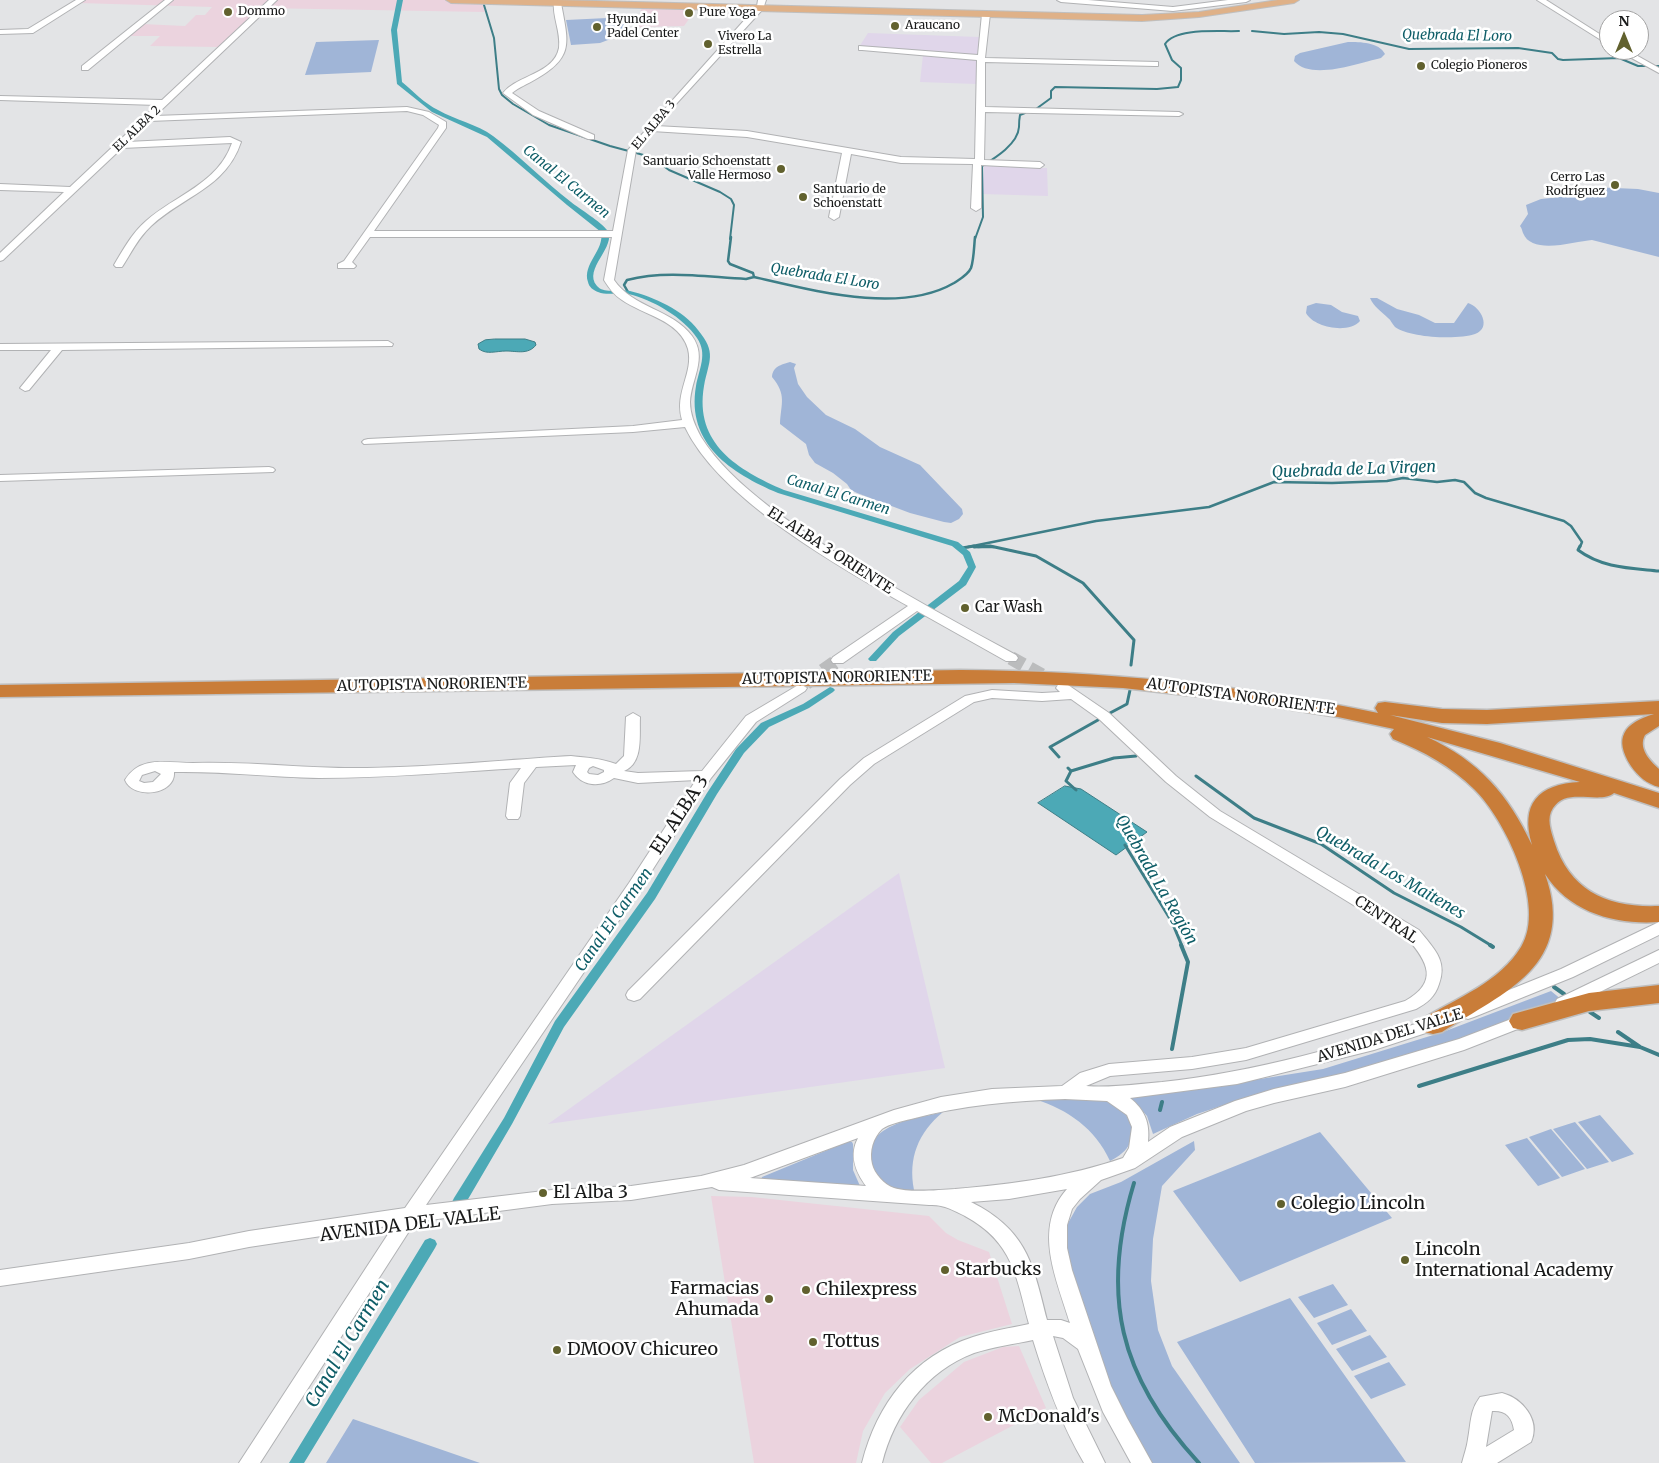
<!DOCTYPE html>
<meta charset="utf-8">
<style>
body{margin:0}
#map{position:relative;width:1659px;height:1463px;overflow:hidden;background:#e3e4e6;font-family:Merriweather,serif}
canvas{display:block}
.north{position:absolute;left:1599px;top:10px;width:50px;height:50px;box-sizing:border-box;background:#fff;border:1px solid #a3a3a3;border-radius:50%;rotate:0deg;font-size:14px;font-weight:700;line-height:20px;text-align:center;color:#191a1a}
.north::after{content:'';display:block;margin:auto;width:18px;height:22px;background:#61612e;clip-path:polygon(50% 0,100% 100%,50% 72%,0 100%)}
</style>
<div id="map">
<canvas width="1659" height="1463"></canvas>
<div class="north">N</div>
</div>
<script>
const g = document.querySelector('canvas').getContext('2d');
g.lineJoin = 'round';
function fillPath(path, color) { g.fillStyle = color; g.fill(path, 'evenodd'); }
function trace(path, color, width, dash) { g.strokeStyle = color; g.lineWidth = width; g.lineCap = dash ? 'butt' : 'round'; g.setLineDash(dash || []); g.stroke(path); }
function drawText(font, color, halo, rows, align = 'center') {
  g.font = font + ' Merriweather,serif'; g.lineWidth = 5; g.setLineDash([]); g.textBaseline = 'middle'; g.strokeStyle = halo; g.fillStyle = color; for (const [text, x, y, turn = 0] of rows) {
    g.save(); g.translate(x, y); g.rotate((+turn || 0) * Math.PI / 180); g.textAlign = isNaN(turn) ? turn : align; if (halo) g.strokeText(text, 0, 0); g.fillText(text, 0, 0); g.restore();
  }
}
fillPath(new Path2D(`
 M84,0H483L485,12L260,8L218,47L150,46L160,36H130L142,24L185,26L196,15H205L212,7L79,3Z
 M642,7L697,8L684,26L636,27Z
 M711,1196L752,1197L929,1216L946,1233L958,1240L989,1252L1012,1324L960,1337L910,1369L885,1393L863,1431L856,1463H754Z
 M1019,1346L1046,1408L942,1463H931L900,1427L919,1400L964,1362L1003,1347Z`), '#ebd3de');
fillPath(new Path2D(`
 M868,33L979,37L977,57L859,47Z
 M923,55L977,60L976,84L920,82Z
 M984,166L1047,168L1048,196L982,194Z
 M899,873L945,1068L548,1124Z`), '#e0d6ea');
fillPath(new Path2D(`
 M628,17L624,34L600,43L571,45L566,20Z
 M379,40L371,72L305,75L316,42Z
 M1348,42C1360,42 1379,42 1385,54L1381,58C1359,63 1311,81 1294,61L1295,56L1300,53Z
 M1591,187L1638,189L1659,193V257L1592,240C1575,241 1532,256 1523,233C1522,231 1522,228 1520,226L1528,214L1526,205L1541,199L1580,195Z
 M1370,298H1377L1397,309L1419,315L1435,323H1454L1468,303C1481,307 1492,328 1475,334C1458,340 1410,338 1395,327C1392,324 1391,320 1388,318C1381,311 1374,307 1370,298Z
 M1316,303L1331,305L1342,312L1358,316L1360,321C1349,334 1314,328 1306,313L1307,306Z
 M790,362L796,364L794,368L798,384L807,397L826,415L855,429L880,447L920,465L962,509L963,514L959,519L951,523L944,522L910,513L857,493L851,490L847,484L833,473L815,463L809,455L806,444L780,424C781,403 787,395 772,377C773,366 781,365 790,362Z
 M1551,991L1562,1000L1532,1014L1385,1066L1263,1092L1197,1114L1153,1134L1147,1116L1129,1096L1178,1092L1323,1069L1443,1032Z
 M1095,1098C1132,1104 1150,1142 1110,1161C1095,1128 1068,1110 1035,1099Z
 M943,1112C918,1133 908,1158 914,1190C905,1191 895,1190 887,1185C867,1173 863,1145 883,1131C900,1119 924,1117 943,1112Z
 M1600,1115L1634,1154L1612,1162L1578,1122Z
 M1575,1122L1609,1162L1587,1169L1553,1129Z
 M1551,1129L1585,1169L1562,1177L1529,1137Z
 M1320,1132L1392,1218L1240,1282L1173,1191Z
 M1527,1138L1560,1178L1538,1186L1505,1145Z
 M1194,1141L1195,1150L1162,1186L1153,1239L1151,1281L1158,1330L1172,1366L1240,1463H1150L1115,1405L1066,1262L1067,1225L1077,1207L1090,1194L1121,1182Z
 M847,1142H852L853,1144V1170L860,1186L761,1180L762,1177Z
 M1333,1284L1348,1305L1314,1318L1298,1297Z
 M1290,1298L1406,1462L1255,1463L1177,1342Z
 M1351,1309L1367,1331L1332,1345L1317,1323Z
 M1370,1335L1387,1357L1352,1371L1336,1349Z
 M1389,1362L1406,1385L1371,1399L1354,1376Z
 M353,1419L480,1463H326Z`), '#a0b5d7');
const water = new Path2D(`
 M495,339H525L535,342L536,345C528,355 517,351 506,351C496,351 487,355 479,349L478,344L485,340Z
 M1065,786L1081,789L1147,832L1116,855L1038,803Z`);
fillPath(water, '#4ca9b6');
trace(water, '#3d7e87', 1);
trace(new Path2D(`
 M484,5L494,38L499,89L502,95L513,104L549,125L610,146L651,157L669,170L720,192L731,199L734,205L730,239
 M1252,31L1284,34L1319,32L1343,34L1409,49L1518,48L1552,53L1558,59L1563,60L1619,58L1638,66H1659
 M1036,109L1051,98V91L1055,87L1157,89L1178,87L1181,80V68L1172,60L1165,44C1176,27 1220,32 1239,31
 M975,239L983,217L982,166C995,158 1018,144 1019,127C1019,122 1019,120 1020,115L1025,113`), '#3d7e87', 2);
trace(new Path2D(`
 M731,237L728,261L730,264L753,273L754,277
 M628,292L624,285L627,280C666,270 706,277 746,279L754,277C812,290 899,315 954,283C960,279 968,275 971,268C974,259 974,246 975,237
 M968,547L1096,521L1209,507L1274,482L1332,483L1387,481L1403,478L1437,482L1455,480L1464,482L1475,493L1486,498L1564,521L1571,526L1582,542L1580,547
 M978,547H994`), '#3d7e87', 2.5);
trace(new Path2D(`
 M1580,546L1578,550C1602,568 1630,568 1659,571
 M974,547L990,546L1036,556L1083,583L1134,640L1131,665
 M962,548L974,546
 M1110,713L1127,704L1130,690
 M1059,757L1050,747L1098,720
 M1068,768L1071,771L1114,758L1136,756
 M1071,771L1066,781L1076,790
 M1196,776L1254,818L1321,844L1394,893L1461,927L1492,946
 M1125,845L1172,922L1182,946`), '#3d7e87', 3);
trace(new Path2D(`
 M1490,945L1493,947
 M1554,987L1564,994
 M1590,1012L1599,1018
 M1618,1032L1640,1047L1659,1055
 M1172,1049L1188,962L1181,945
 M1419,1086L1568,1040L1590,1039L1640,1047
 M1160,1110L1162,1102
 M1134,1183C1100,1295 1119,1377 1199,1463`), '#3d7e87', 4);
fillPath(new Path2D(`
 M397,0H403L397,30L402,82C413,91 425,104 438,110C455,120 477,124 493,136C520,156 544,181 571,202C580,209 601,222 607,230C618,246 582,269 597,286C605,295 620,288 630,291C654,297 683,310 698,330C717,353 709,360 704,386C694,444 738,470 784,490L958,542L970,552L976,567L966,585L899,636L876,661H870L868,659L893,632L959,581L968,567L963,555L952,546L778,493C731,473 686,444 696,386C699,369 708,354 697,338C684,318 652,299 628,294C618,292 608,296 598,292C593,290 589,287 588,282C582,264 605,250 601,232L567,205L487,137L432,112L397,84L391,30Z
 M830,687L833,688L835,690L833,692L809,708L769,727L744,753L717,794L655,899L564,1027L512,1124L464,1206L459,1207L454,1206L452,1202L454,1198L504,1118L555,1021L647,893L707,793L736,749L761,723L803,704Z
 M430,1238L435,1240L437,1244L435,1248L304,1463H289L425,1240Z`), '#4ca9b6');
trace(new Path2D(`
 M1011,658L1050,680
 M806,683L838,660`), '#bbbcbd', 14, [14, 7]);
const minor = new Path2D(`
 M76,0H85L33,33L0,34V30L28,29Z
 M165,0H173L88,70H82V66Z
 M269,0H277L155,116L407,107L429,112L446,122V128L374,231H613L628,150L757,6L758,0H766L763,9L656,126L747,131L901,157L975,159L977,60L862,50H859V46L978,55L982,14L986,12L990,14L985,58L1158,62V66H1155L985,62V107L1179,112L1183,114L1179,116L985,112L984,160L1040,162L1044,165L1040,168L981,165V208L976,211L971,208L973,164L901,163L851,154L839,217L834,220L829,217L842,153L747,137L652,131L636,150L614,280C633,308 672,309 692,336C708,358 691,379 690,402C690,414 695,426 701,437C732,487 802,531 851,562C905,594 960,625 1016,655L1018,658L1016,661H1006L917,611L843,663H833L831,660L833,657L908,606C839,567 719,499 685,427L633,432L364,444L362,442L364,440L368,439L633,426L682,420C674,392 694,373 688,349C680,320 643,315 622,300C614,295 609,288 604,280L612,237H370L352,262L356,266L354,268H338V264L344,261L438,128L439,125L423,115L407,111L149,121L127,142L230,137L241,142C226,188 183,196 151,226C138,238 131,253 122,267H116L114,265C123,250 132,233 146,221C175,195 218,184 232,143L122,148L3,260L0,261V253L64,192L0,190V184L70,187L157,105L0,100V96L162,100Z
 M1057,0H1088L1173,7L1228,0H1250L1246,2L1173,11L1061,2Z
 M1537,0H1546L1609,40V45Z
 M554,1L561,3C568,42 575,57 536,79C528,84 519,87 512,93L539,111L594,135V139H588L533,115L503,93C517,75 554,74 559,48C561,32 552,16 554,1Z
 M1617,50H1627L1659,68V73Z
 M388,341L393,344L392,346L62,350L29,390L25,391L20,388L51,350H0V344Z
 M269,467L273,468L275,470L273,472L0,481V475Z
 M800,684L807,688L805,691L756,722L711,778L639,891L426,1205L552,1190L631,1186L701,1176L744,1165L894,1110L941,1097L992,1089L1062,1086L1080,1073L1109,1064L1192,1057L1246,1048L1405,1001C1439,982 1428,962 1407,938L1210,817L1166,782L1099,719L1071,699L1042,701L992,698L974,702L874,764L850,785L640,999L634,1001L628,999L626,995L628,991L840,779L864,758L965,696L992,690L1042,693L1060,692L1056,688L1058,685H1068L1109,713L1176,776L1220,811L1419,930C1433,948 1448,960 1439,984C1435,997 1427,1003 1416,1009L1246,1060L1192,1069L1110,1076L1086,1086C1112,1088 1136,1084 1162,1082C1256,1072 1348,1045 1438,1017L1444,1019L1446,1023L1444,1027L1374,1050L1237,1084L1130,1098C1145,1110 1150,1123 1148,1142L1170,1127L1235,1101L1274,1089L1345,1073L1459,1039L1527,1013L1533,1015L1535,1019L1533,1023L1464,1050L1345,1087L1274,1103L1246,1111L1182,1137L1135,1168L1101,1180L1080,1199L1072,1209L1067,1225V1248L1072,1270L1111,1386L1127,1418L1152,1463H1131L1103,1412L1078,1349L1063,1338L1053,1336L1073,1398L1105,1463H1084C1061,1424 1046,1382 1033,1340C1014,1344 993,1347 974,1353C926,1371 894,1415 882,1463H862C877,1404 913,1356 973,1337C991,1331 1010,1328 1029,1324C1016,1276 1013,1242 965,1216C953,1210 943,1204 929,1205L719,1190L712,1187L631,1200L552,1204L415,1222L260,1463H239L394,1225L249,1247L189,1259L0,1286V1270L189,1243L249,1231L405,1208L629,883L696,780L638,783L614,778C600,788 582,786 573,772L576,765L536,767L524,783L520,816L518,819H508L506,816L510,783L521,768C453,772 386,778 319,778C270,777 222,771 174,772C176,795 133,800 125,780C140,755 167,763 193,763C251,761 309,769 367,768C435,767 503,760 571,756C588,758 599,758 616,764L624,756L626,717L633,713L640,717C639,734 644,763 624,771L638,773L702,771L746,716ZM593,766L604,770V772L598,775L589,774L587,772L589,768ZM155,771L161,774L153,782L144,783L139,781L142,775ZM1065,1099L1107,1101L1127,1115L1132,1127L1129,1148L1123,1158C1068,1177 1013,1184 955,1189C939,1190 909,1193 894,1188C884,1185 874,1173 872,1164C869,1151 873,1138 882,1129C889,1124 902,1121 911,1119C962,1105 1012,1101 1065,1099ZM858,1138C849,1155 855,1171 866,1186L750,1178ZM1067,1189C1032,1228 1057,1280 1070,1323L1061,1320H1047C1033,1264 1027,1230 971,1202L1009,1199Z
 M1659,922V935L1573,977L1474,1017L1468,1019L1462,1017L1460,1013L1462,1009L1561,969Z
 M1659,950V963L1569,1007L1563,1009L1557,1007L1555,1003L1557,999Z
 M1502,1393C1522,1398 1541,1420 1531,1442L1497,1463H1462C1464,1455 1467,1447 1468,1439C1471,1423 1470,1410 1480,1397ZM1492,1411C1506,1410 1512,1417 1514,1430L1486,1447Z`);
const major = new Path2D(`
 M446,0H557L1142,15L1199,12L1278,0H1299L1294,3L1199,17L1142,21L451,3Z`);
const highway = new Path2D(`
 M960,670C1101,671 1240,684 1378,713L1375,708L1378,703L1385,702L1442,709L1487,710L1659,701V726L1645,735C1638,748 1649,760 1659,769V787C1647,784 1638,776 1631,766C1613,738 1624,723 1654,714L1487,724L1442,723L1390,715L1500,743L1659,793V808L1614,793C1599,805 1567,786 1553,808C1546,818 1551,831 1554,841C1570,892 1609,908 1659,906V922C1616,925 1570,913 1545,874C1577,965 1505,992 1442,1032L1433,1034L1424,1032L1420,1025L1424,1018C1457,998 1500,982 1521,947C1547,906 1505,819 1474,789C1451,766 1423,751 1393,739L1390,734L1394,729L1338,717L1230,700L1123,688L1014,683L0,697V685ZM1427,737L1580,782C1538,784 1520,804 1532,845C1508,794 1479,761 1427,737Z
 M1659,985V1003L1589,1011L1522,1030L1513,1028L1509,1021L1513,1014L1589,993Z`);
trace(minor, '#b1b2b4', 2);
trace(major, '#bfbfbf', 2);
trace(highway, '#bfbfbf', 3);
fillPath(minor, '#fff');
fillPath(major, '#dfb188');
fillPath(highway, '#c97d39');
for (const [x, y, r, color] of [
 [228,12,5,"#61612e"],
 [689,13,5,"#61612e"],
 [895,26,5,"#61612e"],
 [597,27,5,"#61612e"],
 [708,44,5,"#61612e"],
 [1421,66,5,"#61612e"],
 [781,169,5,"#61612e"],
 [1615,185,5,"#61612e"],
 [803,197,5,"#61612e"],
 [965,608,5,"#61612e"],
 [543,1193,5,"#61612e"],
 [1281,1204,5,"#61612e"],
 [1405,1260,5,"#61612e"],
 [945,1270,5,"#61612e"],
 [806,1290,5,"#61612e"],
 [769,1299,5,"#61612e"],
 [813,1342,5,"#61612e"],
 [557,1350,5,"#61612e"],
 [988,1417,5,"#61612e"]
]) { const dot = new Path2D(); dot.arc(x, y, r, 0, 2 * Math.PI); g.fillStyle = color; g.fill(dot); trace(dot, '#fff', 2); }
drawText('12px', '#191a1a', '#fff', [
 ["Dommo",238,12],
 ["Pure Yoga",699,13],
 ["Hyundai",607,20],
 ["Padel Center",607,34],
 ["Araucano",905,26],
 ["Vivero La",718,37],
 ["Estrella",718,51],
 ["Colegio Pioneros",1431,66],
 ["Santuario Schoenstatt",771,162,"right"],
 ["Valle Hermoso",771,176,"right"],
 ["Cerro Las",1605,178,"right"],
 ["Rodríguez",1605,192,"right"],
 ["Santuario de",813,190],
 ["Schoenstatt",813,204]
], 'left');
drawText('12px', '#191a1a', '#fff', [
 ["EL ALBA 3",654,125,-50],
 ["EL ALBA 2",137,129,-44]
]);
drawText('italic 14px', '#0e5d67', '#fff', [
 ["Quebrada El Loro",1457,36,1],
 ["Canal El Carmen",566,182,39],
 ["Quebrada El Loro",825,277,9],
 ["Canal El Carmen",838,495,17]
]);
drawText('15px', '#191a1a', '#fff', [
 ["EL ALBA 3 ORIENTE",830,551,33],
 ["AUTOPISTA NORORIENTE",837,678,-1],
 ["AUTOPISTA NORORIENTE",432,685,-1],
 ["AUTOPISTA NORORIENTE",1241,697,8],
 ["CENTRAL",1386,920,34],
 ["AVENIDA DEL VALLE",1390,1036,-17]
]);
drawText('15px', '#191a1a', '#fff', [
 ["Car Wash",975,608]
], 'left');
drawText('italic 16px', '#0e5d67', '#fff', [
 ["Quebrada de La Virgen",1354,470,-2],
 ["Quebrada Los Maitenes",1390,873,30],
 ["Quebrada La Región",1156,880,60],
 ["Canal El Carmen",614,920,-55]
]);
drawText('18px', '#191a1a', '#fff', [
 ["EL ALBA 3",680,815,-57],
 ["AVENIDA DEL VALLE",410,1225,-7]
]);
drawText('18px', '#191a1a', '#fff', [
 ["El Alba 3",553,1193],
 ["Colegio Lincoln",1291,1204],
 ["Lincoln",1415,1250],
 ["International Academy",1415,1271],
 ["Starbucks",955,1270],
 ["Farmacias",759,1289,"right"],
 ["Ahumada",759,1310,"right"],
 ["Chilexpress",816,1290],
 ["Tottus",823,1342],
 ["DMOOV Chicureo",567,1350],
 ["McDonald's",998,1417]
], 'left');
drawText('italic 19px', '#0e5d67', '#fff', [
 ["Canal El Carmen",348,1344,-59]
]);
</script>
